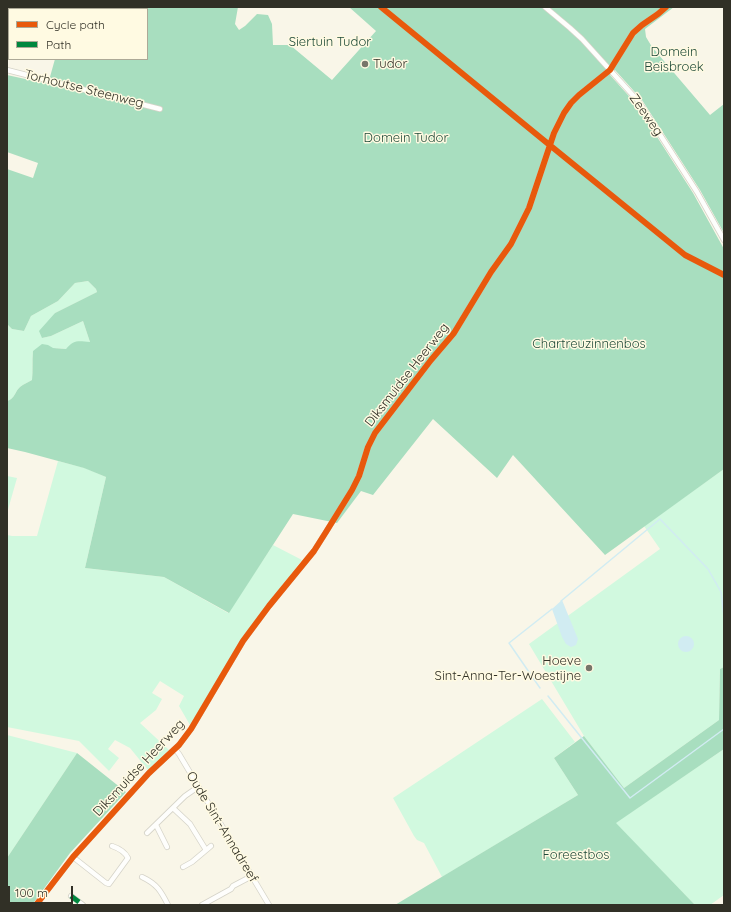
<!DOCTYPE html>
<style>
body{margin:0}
#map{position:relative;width:731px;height:912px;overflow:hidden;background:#f9f6e8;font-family:Quicksand,sans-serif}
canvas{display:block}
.frame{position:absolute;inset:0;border:8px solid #313026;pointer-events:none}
.legend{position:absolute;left:8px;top:8px;width:140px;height:52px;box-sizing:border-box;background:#fffae2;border:1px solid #ada997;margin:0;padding:5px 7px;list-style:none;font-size:12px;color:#313026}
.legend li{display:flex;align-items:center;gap:8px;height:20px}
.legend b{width:20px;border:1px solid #ada997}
.scale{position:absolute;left:8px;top:886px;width:65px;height:18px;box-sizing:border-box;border:2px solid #313026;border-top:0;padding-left:5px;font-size:12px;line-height:14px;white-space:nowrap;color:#313026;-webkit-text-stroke:3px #fffae2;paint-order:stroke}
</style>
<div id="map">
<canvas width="731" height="912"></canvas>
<div class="frame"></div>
<ul class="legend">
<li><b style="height:5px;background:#e8590c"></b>Cycle path</li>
<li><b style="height:5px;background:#00873e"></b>Path</li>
</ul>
<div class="scale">100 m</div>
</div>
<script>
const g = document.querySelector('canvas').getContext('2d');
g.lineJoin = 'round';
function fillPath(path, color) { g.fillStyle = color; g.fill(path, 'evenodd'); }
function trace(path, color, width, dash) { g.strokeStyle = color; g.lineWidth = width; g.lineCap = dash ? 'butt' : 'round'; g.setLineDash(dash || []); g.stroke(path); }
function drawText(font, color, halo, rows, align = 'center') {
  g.font = font + ' Quicksand,sans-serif'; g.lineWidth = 3; g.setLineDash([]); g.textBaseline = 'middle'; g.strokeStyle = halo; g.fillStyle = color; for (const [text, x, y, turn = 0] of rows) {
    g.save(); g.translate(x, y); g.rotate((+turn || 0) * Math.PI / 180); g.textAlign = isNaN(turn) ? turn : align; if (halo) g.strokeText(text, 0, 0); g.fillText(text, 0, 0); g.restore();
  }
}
fillPath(new Path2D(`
 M88,281L96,289L97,292L55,313L42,338L51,336L83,321L90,342H86L66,349L53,348L33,351C32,361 33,370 32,380C29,382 23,384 20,387C15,391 15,399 7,401V324L12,329L24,331L31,316L58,301L75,283Z
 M58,461L85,468L106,477L85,568L164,577L228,613L273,545L302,560L248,630L190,725L179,706L184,696L160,681L152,693L162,699L156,710L140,723L169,750L148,770L130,748L115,740L108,749L119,758L109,771L79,741L7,727V535L12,536H37Z
 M724,469V667L720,669L719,720L624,788L584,736L529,644L660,549L644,526Z
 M7,476L17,478L7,513Z
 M542,699L575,742L554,758L578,795L442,877L424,843L417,840L414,836L393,798Z
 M7,735L77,753L7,858Z
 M724,749V895L710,905H695L615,823Z`), '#d1f9df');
fillPath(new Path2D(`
 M25,7H238L235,24L239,30L245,26L257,14L268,15L272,24L273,45H290L332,80L376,31L349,7H674L645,29L646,37L652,47L710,115L724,104V233L700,190L642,100L615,70L610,75L636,104L693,193L724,249V469L605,555L513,455L497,478L433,419L373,495L361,491L337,523L293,514L229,613L164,577L85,568L106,477L84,468L25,452L7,448V401C15,399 15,391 20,387C23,384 29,382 32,380C33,370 32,361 33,351L42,344L48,345L53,348L66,349C74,339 79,341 90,342L83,321L51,336L42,338L39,331L55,313L97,292L96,289L88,281L75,283L58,301L31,316L24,331L12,329L7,324V169L33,178L38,163L7,152V75L48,84L55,59H147V9H24Z
 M724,667V749L616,823L695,905H395L578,795L554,758L584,736L624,788L719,720L720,669Z
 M77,753L126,792L70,853L32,905H7V858Z`), '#a8debf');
fillPath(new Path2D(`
 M562,600L578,639L576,645L571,647L566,644L562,637L552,609Z
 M678 644a8 8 0 1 1 16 0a8 8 0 1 1-16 0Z`), '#d1ecf2');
trace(new Path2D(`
 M561,601L660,519L708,569L721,592L724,617
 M540,688L509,643L552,609
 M548,696L630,798L724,729`), '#d1ecf2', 1.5);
const minor = new Path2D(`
 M545,7L570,28L582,39L639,102L697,192L724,240
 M33,9L34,7
 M7,70L160,109
 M175,749L179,754L269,905
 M173,808L190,824L206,850
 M156,825L167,847
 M147,833L185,796L198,787
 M73,857L106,883L109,884L128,858C125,852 118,848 112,846
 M183,867L192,862L211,846
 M142,877C157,884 161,891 168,905
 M71,896L83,905
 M36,905L73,857L149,773L179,745L191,729L243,641L269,606L314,551L326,532L352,490L359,476L368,447L375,433L431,360L454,333L491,272L511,244L529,208L554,133L564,113L571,103L579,95L610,70L633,33L642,25L658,14L666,7
 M202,905L231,889L233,886L252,876`);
const major = new Path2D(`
 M13,9L14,7
 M7,27L9,21`);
trace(minor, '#d5d3c8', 6);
trace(major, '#d5d3c8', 8);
trace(minor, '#fefefc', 4.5);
trace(major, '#fefefc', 5.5);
trace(new Path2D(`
 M71,896L83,905`), '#00873e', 5, [10, 5]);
trace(new Path2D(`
 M381,7L541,138L685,255L724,275
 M36,905L73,857L149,773L179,745L191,729L243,641L269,606L314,551L326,532L352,490L359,476L368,447L375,433L431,360L454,333L491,272L511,244L529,208L554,133L564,113L571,103L579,95L610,70L633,33L642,25L658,14L666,7`), '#e8590c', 6);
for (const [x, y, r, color] of [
 [365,64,4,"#77756a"],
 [589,668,4,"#77756a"]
]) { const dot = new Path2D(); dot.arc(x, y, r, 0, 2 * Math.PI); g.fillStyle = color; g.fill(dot); trace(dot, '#fffae2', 1.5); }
drawText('13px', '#1f4a38', '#fffae2', [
 ["Siertuin Tudor",330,42],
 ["Domein",674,52],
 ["Beisbroek",674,67],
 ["Domein Tudor",406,138],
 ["Chartreuzinnenbos",589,344],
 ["Foreestbos",576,855]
]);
drawText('13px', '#313026', '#fffae2', [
 ["Tudor",373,64],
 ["Hoeve",581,661,"right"],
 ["Sint-Anna-Ter-Woestijne",581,676,"right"]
], 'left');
drawText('13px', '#313026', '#fffae2', [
 ["Torhoutse Steenweg",84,89,14],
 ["Zeeweg",646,115,55],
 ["Diksmuidse Heerweg",407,375,-52],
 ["Diksmuidse Heerweg",139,768,-47],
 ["Oude Sint-Annadreef",222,827,59]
]);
</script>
